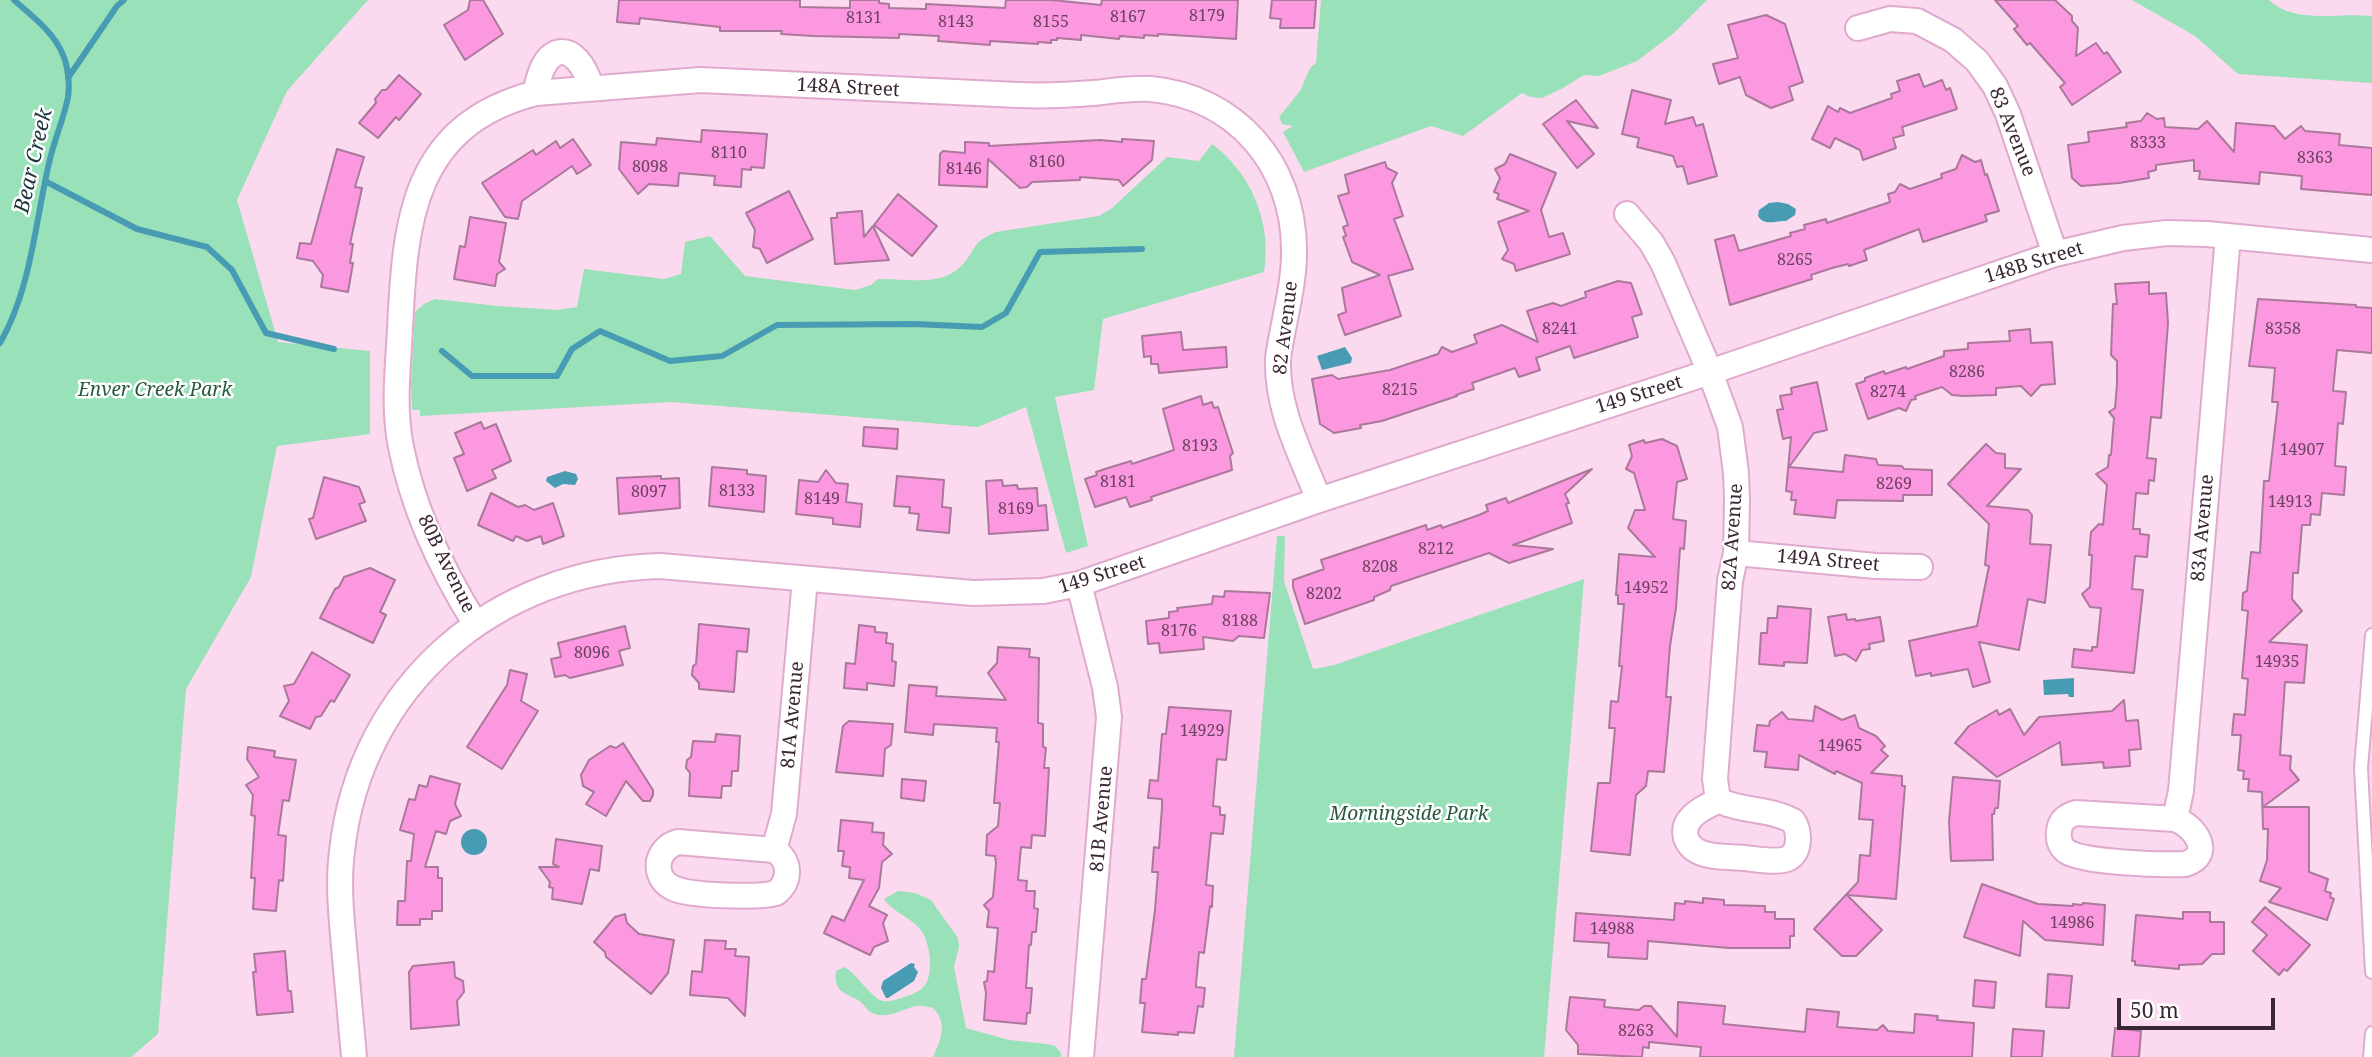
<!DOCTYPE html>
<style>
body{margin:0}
#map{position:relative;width:2372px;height:1057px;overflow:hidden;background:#fbdaf0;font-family:"Noto Serif",serif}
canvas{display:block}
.scale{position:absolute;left:2117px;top:998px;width:158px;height:32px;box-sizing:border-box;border:4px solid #3b2635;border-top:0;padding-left:9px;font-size:21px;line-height:24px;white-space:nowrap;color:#3b2635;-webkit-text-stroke:5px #fff;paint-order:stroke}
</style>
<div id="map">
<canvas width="2372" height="1057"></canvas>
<div class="scale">50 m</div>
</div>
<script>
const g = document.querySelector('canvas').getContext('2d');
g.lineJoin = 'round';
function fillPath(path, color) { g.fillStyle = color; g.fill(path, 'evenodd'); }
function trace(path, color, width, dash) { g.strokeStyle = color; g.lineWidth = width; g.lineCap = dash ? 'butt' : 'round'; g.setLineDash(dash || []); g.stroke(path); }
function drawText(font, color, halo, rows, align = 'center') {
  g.font = font + ' "Noto Serif",serif'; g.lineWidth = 5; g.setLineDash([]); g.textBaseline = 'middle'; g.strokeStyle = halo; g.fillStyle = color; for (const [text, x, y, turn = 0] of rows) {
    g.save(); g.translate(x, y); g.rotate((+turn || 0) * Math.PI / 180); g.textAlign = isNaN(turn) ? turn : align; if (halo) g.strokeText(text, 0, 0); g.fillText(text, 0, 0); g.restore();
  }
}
fillPath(new Path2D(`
 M0,0H368L287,91L237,200L278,342L370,351V434L277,446L251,577L186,689L158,1034L131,1057H0Z
 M1321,0H1707L1674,33L1637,61L1599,76L1584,75L1563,88L1542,98L1530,97L1522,93L1463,136L1431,126L1304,172L1283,132L1293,126L1282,124L1279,117L1300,91L1310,68L1316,63Z
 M2132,0H2269C2296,25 2338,12 2372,16V83L2238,74L2195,36Z
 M1212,144C1252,174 1272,223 1264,272L1103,319L1094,390L1055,397L1088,546L1066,553L1026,407L978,427L671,402L420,416V410H412L411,385L415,312L424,304L435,299L498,306L558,310L577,307L584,269L664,279L681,274L685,242L710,236L745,276L855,290L871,285L878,279C905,278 941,288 962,265C978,248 970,243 996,232L1099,216L1112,208L1167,157L1199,161Z
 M1277,536H1285L1284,581L1313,669L1334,665L1584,579L1544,1057H1234Z
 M898,891L915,893L931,900L958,938L959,947L954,967L966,1028L1009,1040L1047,1044L1055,1046L1061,1053V1057H933C941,1040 948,1022 933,1008C927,1007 922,1005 916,1006C903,1009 886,1020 872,1013C866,1010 863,1002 856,999C841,992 834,989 836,971L845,967C857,975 870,995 880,1000C886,1003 895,1000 901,998C924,991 930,986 930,961C930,953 927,942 924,935C915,918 894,914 884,899Z`), '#99e1b8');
fillPath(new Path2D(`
 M1778,202L1788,204L1796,209L1795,215L1786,221C1775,220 1765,227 1758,216L1759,210L1769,203Z
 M1345,347L1352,358L1351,363L1322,370L1317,356Z
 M565,471L576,474L578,479L575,485L563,484L555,488L546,481L547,477Z
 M2074,678V697H2069L2068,694L2044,695L2043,680Z
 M461 842a13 13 0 1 1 26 0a13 13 0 1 1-26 0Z
 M911,963L915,964L914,967L918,972L914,981L888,998H886L881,988L883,981Z`), '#479cb3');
trace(new Path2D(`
 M68,78L117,6L124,0
 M45,181L137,229L207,247L232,270L266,333L334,349
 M0,343C32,287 35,221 50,159C55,138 64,118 68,97C70,84 68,67 63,55C54,32 32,16 14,0
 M442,351L472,376H557L572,349L600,331L670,361L722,356L777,325L914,324L982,327L1006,313L1040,252L1142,249`), '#479cb3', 6);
const building = new Path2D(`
 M470,0H483L503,34L465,60L444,25L468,10Z
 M619,0H800V7L850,8V0H879V3L889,4V8L926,9V4L1005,8L1006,0H1052L1101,5L1102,0H1238L1236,39L1158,34V36L1144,35V38L1120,36L1119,39L1081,35V40L1057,38V40H1051V43L1038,42V44L990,41V45L938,41L939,36L899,34V38L813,36L781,34L782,31H720V27L640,18L639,24L617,22Z
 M1272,0H1316L1314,28H1280L1281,19L1270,18Z
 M1995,0H2055L2072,16V21L2078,28L2076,56L2096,43L2104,54L2107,52L2121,72L2072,105L2060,87L2065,83L2030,43L2027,45L2014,29L2018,26Z
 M1766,15L1785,24L1803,82L1789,87L1793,100L1771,108L1746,95L1740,77L1719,84L1713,64L1738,58L1728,25Z
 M1919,74L1924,87L1942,80L1946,90L1950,88L1957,109L1902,127L1904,135L1893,138L1896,148L1863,160L1860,150L1835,138L1830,148L1812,139L1828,106L1838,112L1840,108L1850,113L1892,98L1891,94L1900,91L1897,81Z
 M399,75L421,94L399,120L396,117L378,138L359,123L376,103L375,99L382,90H386Z
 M1632,90L1671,100L1665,124L1693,117L1696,126L1703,124L1717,176L1688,184L1683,166L1677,167L1673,156L1637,147L1639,138L1622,134Z
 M1576,100L1598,128L1567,121L1594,154L1577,168L1543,124Z
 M2147,113L2157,119L2164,118L2165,127L2198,129L2207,121L2234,152L2236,123L2274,126L2285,139L2301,126L2305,131L2340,134L2339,145L2372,148V195L2301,189L2302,176L2260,172L2259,184L2199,179L2200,171H2194V160L2156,165V170L2148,172L2149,178L2119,183L2081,186L2072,178L2068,145L2089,142L2088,132L2127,127L2126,123L2141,121Z
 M702,130L767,134L764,168L751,167V170L742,169L741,187L714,185L715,176L679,173L678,186L649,184L638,194L619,169L621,142L656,145L657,138L701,142Z
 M573,139L591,165L577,174L572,166L522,201L518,219L505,217L482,183L533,150L536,155L556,141L560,148Z
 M1122,139L1154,141L1152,160L1123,186L1119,180L1080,177V180L1032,182L1027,187L1020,188L988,159L987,187L939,185L940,154L943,151L965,153V142L989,143V146L1100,140L1122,142Z
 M337,149L364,157L355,187L362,188L350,244H353L350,263H353L348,292L321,287L323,275L313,261L297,258L300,243L311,244Z
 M1510,154L1556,173L1541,210L1549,237L1563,233L1570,254L1516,271L1514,264L1502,259L1508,250L1498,222L1529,211L1497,199L1499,194L1494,192L1500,178L1495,169L1505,164Z
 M1962,155L1975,162L1981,160L1985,175L1987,174L1999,211L1985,215L1987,221L1923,242L1919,229L1864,250L1867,260L1849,266L1848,264L1832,268L1811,275L1812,279L1730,305L1715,240L1734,235L1739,251L1791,236L1790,233L1805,229L1804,225L1826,219L1827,223L1890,202L1888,194L1895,192L1900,184L1910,189L1942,178L1941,174L1956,169Z
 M1385,162L1387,168L1397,173L1392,183L1403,216L1394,219L1413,269L1388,276L1401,316L1345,335L1338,315L1346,312L1342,288L1380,275L1352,262L1343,237L1346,236L1343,227L1348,225L1338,196L1349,193L1345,175Z
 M789,191L813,239L767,263L760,249L753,247L755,230L746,213Z
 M898,194L937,226L912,256L874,225Z
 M862,211L864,237L873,226L889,260L835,264L831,218H837V213Z
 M470,217L506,223L499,262L505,269L497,274L495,286L454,279L460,246L465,247Z
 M1618,281L1631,283L1642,314L1632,317L1638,337L1574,358L1570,346L1536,358L1540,370L1519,377L1515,368L1472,383L1474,389L1456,395L1457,396L1382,421L1360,425L1361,428L1334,433L1320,424L1312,379L1332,375L1338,379L1390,370L1438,354L1442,347L1452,352L1477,343L1474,335L1502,325L1538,342L1527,311L1553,303L1561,306L1586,297L1585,292Z
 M2149,282V294L2166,293L2168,323L2161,418L2151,417L2147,458L2156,459L2154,481L2149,480L2148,494L2136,493L2133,529H2140V534L2149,535L2147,557L2135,556L2132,589L2143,590L2134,673L2072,667L2074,649L2092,651V647H2097L2101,608L2090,607L2082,594L2090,587L2092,555H2089L2091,532L2099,524L2103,525L2107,485L2096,474L2108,467L2109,455H2111L2114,418L2109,412L2115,408L2117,384V361L2111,355L2113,304H2117L2115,284Z
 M2258,299L2356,305V307L2372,308V353L2337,350L2333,391L2346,392L2343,424L2338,423L2335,466L2346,467L2344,495L2322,493L2320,515L2311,514L2310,525H2302L2298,573H2293L2292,599L2302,611L2269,642L2307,645L2304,683L2285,682L2280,755L2291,756L2290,769L2299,780L2263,807H2309V872L2328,879L2325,891L2331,893L2330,897L2334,899L2327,920L2269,902L2281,888L2260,881L2267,860L2268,829H2263L2262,792L2248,791L2249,779H2243L2244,771L2238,770L2241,735H2232L2234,714L2245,715L2248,679L2242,678L2248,611L2242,610L2243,593L2247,591L2251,552L2260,553L2264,481H2269L2278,402H2272L2275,368L2249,366Z
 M2030,329L2031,343L2052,342L2055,384L2041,385L2031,396L2021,386L1996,388V395L1964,396L1952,395L1942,387L1915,396L1916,399L1911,400L1906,411L1899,408L1868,419L1856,384L1865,381V378L1884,371L1885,374L1906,367L1907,369L1944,356V351L1968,349V343L2010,341L2009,331Z
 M1181,332L1183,350L1226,347L1227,367L1159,373L1158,364H1151V356L1144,357L1142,336Z
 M1817,382L1827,430L1814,433L1789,467L1843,472L1845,455L1876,459L1878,465L1902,466L1904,469L1932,470V495H1903V501L1837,500L1835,518L1794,514L1796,500H1791L1792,492L1786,491L1791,437L1783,439L1777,410L1783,409L1780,396L1792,394L1791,388Z
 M1201,396L1203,405L1212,402L1214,408L1218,407L1233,453L1230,456L1232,470L1151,497L1152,500L1130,507L1126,497L1095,507L1085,479L1097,475L1096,472L1105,469L1131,461L1132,464L1174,450L1163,409Z
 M481,422L484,429L496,424L511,461L492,470L496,478L467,491L454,458L464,454L455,433Z
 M864,427L898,429L897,449L863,446Z
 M1662,439L1677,446L1687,479L1677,482L1673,519L1686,521L1684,549L1680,548L1676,608L1670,646L1666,697H1671L1664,772L1648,771L1646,786L1636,795L1630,855L1591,851L1598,783H1610L1615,728H1609L1611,701L1618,702L1622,666H1619L1624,604H1618V595H1616L1619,554L1655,557L1628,528L1635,510H1645L1634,473L1626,469L1632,456L1629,445L1644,440L1645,443Z
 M1986,444L1996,453L2005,454V468L2021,469L1987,506L2028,510L2032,515L2030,544L2051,545L2045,603L2028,599L2019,650L1979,642L1990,682L1973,687L1968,669L1931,676V673L1916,676L1909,641L1977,626L1989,566L1985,565L1989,524L1948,484Z
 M712,467L747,470V474L766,476L764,512L709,506Z
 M1592,469L1565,494L1569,503L1566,504L1572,523L1513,545L1553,549L1509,563L1489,553L1391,586L1390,590L1374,597V600L1305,624L1293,587V580L1324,569L1321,560L1426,525L1427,530L1441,525L1442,528L1479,515L1488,511L1486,505L1506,498L1508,503Z
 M826,470L836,483L848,484L846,502L862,504L860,527L833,524V518L796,514L799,480L818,482Z
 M661,476V479L679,478L680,508L619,514L617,478Z
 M897,476L944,480L942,507L951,508L949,533L917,530L919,514L909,513L910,507L894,506Z
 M324,477L359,487L365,502L359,504L366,521L316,539L309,519L313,518Z
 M1002,480L1003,486L1017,485L1018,489L1037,488L1038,506L1046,505L1048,530L989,534L986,481Z
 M491,493L518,507L525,505L534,510L553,503L564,536L543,544L541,536L527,541L516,536L513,541L478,525Z
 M370,568L395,580L380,612L386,615L373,643L320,618L335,589L339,587L344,577Z
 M1225,591L1270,593L1264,638L1239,636L1233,641L1203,637L1204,649L1160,653L1159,643L1148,644L1146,621L1169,618V612L1178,611L1177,608L1212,604L1213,596L1224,597Z
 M1778,606L1811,609L1807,663L1784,662V666L1759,664L1761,633H1767L1768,618H1777Z
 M1846,614L1847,620L1855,619L1856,621L1880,617L1884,641L1869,644L1870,649L1862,650L1856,661L1845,654L1835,656L1828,617Z
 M699,624L749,629L747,652L737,651L734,692L699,689V683L692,675L693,666L696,664Z
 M859,625L875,627V632L887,633L886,643L893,644L892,661L896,662L894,686L867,683V690L844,688L846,663L855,664Z
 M625,626L630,648L619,651L623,665L570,678L565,675L555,677L551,659L561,657L558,643Z
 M998,647L1030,649L1029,657L1039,658L1038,723L1043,724V747L1046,748L1044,768H1049L1045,836L1032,835L1031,848L1021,847L1018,880L1027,881L1026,891H1035L1034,908L1038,909L1036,932H1032L1031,945H1029L1026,988H1032L1030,1013H1027L1026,1024L984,1020L986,993L984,982L987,981L988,971L994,972L998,928L987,927L989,911L984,905L993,897L996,863L995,856L986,855L987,835L998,826L1000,803H994L999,742H996L997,728L934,724L933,735L905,732L909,685L937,687L936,696L1006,700L988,673L997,663Z
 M312,652L350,675L334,702L331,700L321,716L316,717L310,729L280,716L289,701L284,686L294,684Z
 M510,670L527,674L521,701L538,711L502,769L467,747L507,685Z
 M2124,700L2126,721L2138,720L2141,749L2129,750L2130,766L2104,768L2103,762L2062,765L2060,742L1997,777L1955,743L1969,726L1997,710L1999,715L2010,709L2024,735L2039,717L2112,711Z
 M1815,706L1842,720L1855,715L1859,728L1876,736L1885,746L1881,750L1888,756L1871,773L1902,776V786H1905L1896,899L1847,895L1882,930L1856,956H1842L1814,929L1858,882L1860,855L1870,856L1873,820L1859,819L1862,783L1836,771L1835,774L1799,755L1798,770L1765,767L1767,752L1754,751L1757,725L1769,726L1770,721L1782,712L1788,719L1813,721Z
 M1169,707L1231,711L1226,760L1217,759L1213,806L1220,807V815H1225L1223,834L1211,833L1206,885L1213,886L1212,907L1210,906L1204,953L1199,952L1196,984V987L1205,988L1203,1007L1198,1006L1194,1033L1178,1032V1035L1142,1032L1145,1003H1140L1142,979H1146L1155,910L1158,872H1152L1154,847L1159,848L1162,807V799L1148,798L1150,780L1158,781L1162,734H1166Z
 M849,721L893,724L891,745L885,749L883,776L836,772L843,726Z
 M716,734L740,736L738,771H732L731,786H722L721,798L689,796L690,773L686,768L687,760L691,757L693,741L715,742Z
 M623,743L653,790V795L650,801H643L626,781L606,816L586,804L594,792L583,786L581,775L589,760L610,746L616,748Z
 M248,747L275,751L274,757L296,760L289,801L283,800L278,835L286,836L283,881L279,880L276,911L253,909L255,878H251L255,816L251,815L253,795L246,785L259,777L247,759Z
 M430,776L460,784L455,804L461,816L450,821L446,834L436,831L425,867H438V878H442V911H432V919H420V925H397L398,901H405L407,861H411L414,834L400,830L409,799L415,800L419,785L427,787Z
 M1953,777L2000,781L1998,808H1995L1994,814H1992L1993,860L1951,861L1949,822Z
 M902,779L926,781L924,801L901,798Z
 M841,820L873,823L872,832L884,833L883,845L892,854L882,862L879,888L869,906L887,915L883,923L888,941L874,947L870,955L824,933L832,916L844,921L864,880L849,878L850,867L842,866L844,851H838Z
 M556,839L602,846L599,871L590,869L582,904L552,899L553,888L549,887L550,882L539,867H559L553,864Z
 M1982,884L2038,904L2073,906V904L2082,905L2083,903L2105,905L2103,945L2045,940L2023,921L2020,956L1964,937Z
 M1703,898L1724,900V905L1765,906V912H1775V919H1794V936H1790V948H1729L1648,941L1647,959L1608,957L1609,943L1574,941L1576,913L1674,920L1675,903L1685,904V901L1703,903Z
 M2265,907L2310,945L2287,971L2284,969L2279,975L2253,951L2267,935L2252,922Z
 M2183,912H2210V922H2224V954H2212L2202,964L2179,965V969L2135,965V961H2132L2136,915L2183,919Z
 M625,914L627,923L639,934L674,940L668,973L651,994L606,957L605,952L594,942L615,917Z
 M705,940L726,941L725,949H736L735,956L749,957L745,1016L728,998L690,995L692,971L702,972Z
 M285,951L288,991H291L293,1012L257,1015L253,972H256L254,954Z
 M454,962L455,977L463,981L464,992L457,1001L459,1025L411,1029L409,972L413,966Z
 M2048,974L2072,976L2069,1008L2046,1007Z
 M1975,980L1996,982L1994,1008L1973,1006Z
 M1570,997L1605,1000L1604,1007L1639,1010L1644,1006H1651L1677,1037L1678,1002L1725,1006L1723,1024L1805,1032L1807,1009L1839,1012L1837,1027L1877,1030L1883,1025L1888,1031L1914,1033L1915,1014L1938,1016L1937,1020L1974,1023L1972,1057H1700L1701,1047L1649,1042V1048L1643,1047L1642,1057L1578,1054V1045L1566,1030Z
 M2115,1028L2141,1031L2139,1057H2112Z
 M2013,1029L2044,1031L2042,1057H2011Z`);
fillPath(building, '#fc98df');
trace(building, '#aa789a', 2);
const lane = new Path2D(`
 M2372,635L2361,768L2372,972
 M2370,1057L2372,1033`);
const street = new Path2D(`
 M1858,28L1890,19L1917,21L1953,40L1977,61L1995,86L2008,114L2055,254
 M536,93C542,42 576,37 591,87
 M1627,214L1651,242L1663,263L1710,372L1730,427L1736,473L1737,499L1736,553L1730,581L1715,779L1718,800C1709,806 1698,809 1691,818C1686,823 1684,830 1686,838C1694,860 1725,856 1744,858C1756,859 1775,863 1787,859C1801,853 1800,831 1793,821C1770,808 1742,812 1718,800
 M1736,553L1876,566L1920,567
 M1079,584L1105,687L1109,717L1081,1057
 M475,623C442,570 413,508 401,447C393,408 398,369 400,329C405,221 412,125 536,93L701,80L1018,95C1043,96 1068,95 1093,93C1112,91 1132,88 1151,89C1236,97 1293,164 1294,248C1295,284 1283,322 1278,358C1276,409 1301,454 1319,500
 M2175,819L2076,813C2066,816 2060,821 2059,831C2058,839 2060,846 2066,851C2083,863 2163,865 2185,864C2215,855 2195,826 2175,819L2181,791L2228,236
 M774,850L678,842C668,845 662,851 659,861C657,872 662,883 673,888C689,896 758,898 776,893C791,881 791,860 774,850L784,814L805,579
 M354,1057C351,1020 347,983 344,946C341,914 338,882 342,851C360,685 496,570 660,566L973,593L1043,591L1079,584L1319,500L1710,372L2055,254L2123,238L2167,233L2207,234L2372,250`);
trace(lane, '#e0aacf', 16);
trace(street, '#e0aacf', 28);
trace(lane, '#fff', 12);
trace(street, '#fff', 24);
drawText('16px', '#6b4260', null, [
 ["8179",1207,16],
 ["8167",1128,17],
 ["8131",864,18],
 ["8143",956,22],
 ["8155",1051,22],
 ["8333",2148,143],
 ["8110",729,153],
 ["8363",2315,158],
 ["8160",1047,162],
 ["8098",650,167],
 ["8146",964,169],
 ["8265",1795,260],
 ["8241",1560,329],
 ["8358",2283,329],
 ["8286",1967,372],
 ["8215",1400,390],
 ["8274",1888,392],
 ["8193",1200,446],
 ["14907",2302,450],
 ["8181",1118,482],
 ["8269",1894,484],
 ["8133",737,491],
 ["8097",649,492],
 ["8149",822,499],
 ["14913",2290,502],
 ["8169",1016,509],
 ["8212",1436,549],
 ["8208",1380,567],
 ["14952",1646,588],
 ["8202",1324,594],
 ["8188",1240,621],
 ["8176",1179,631],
 ["8096",592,653],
 ["14935",2277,662],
 ["14929",1202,731],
 ["14965",1840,746],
 ["14986",2072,923],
 ["14988",1612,929],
 ["8263",1636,1031]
]);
drawText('19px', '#3b2635', '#fff', [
 ["148A Street",848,88,3],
 ["83 Avenue",2012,132,68],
 ["148B Street",2034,263,-17],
 ["82 Avenue",1286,328,-83],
 ["149 Street",1639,395,-17],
 ["83A Avenue",2203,528,-85],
 ["82A Avenue",1733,537,-86],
 ["149A Street",1828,561,5],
 ["80B Avenue",446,564,64],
 ["149 Street",1102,575,-17],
 ["81A Avenue",793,715,-85],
 ["81B Avenue",1102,819,-85]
]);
drawText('italic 19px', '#26593e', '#fff', [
 ["Enver Creek Park",155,391],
 ["Morningside Park",1409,815]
]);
drawText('italic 21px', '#1b363d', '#fff', [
 ["Bear Creek",34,161,-77]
]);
</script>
